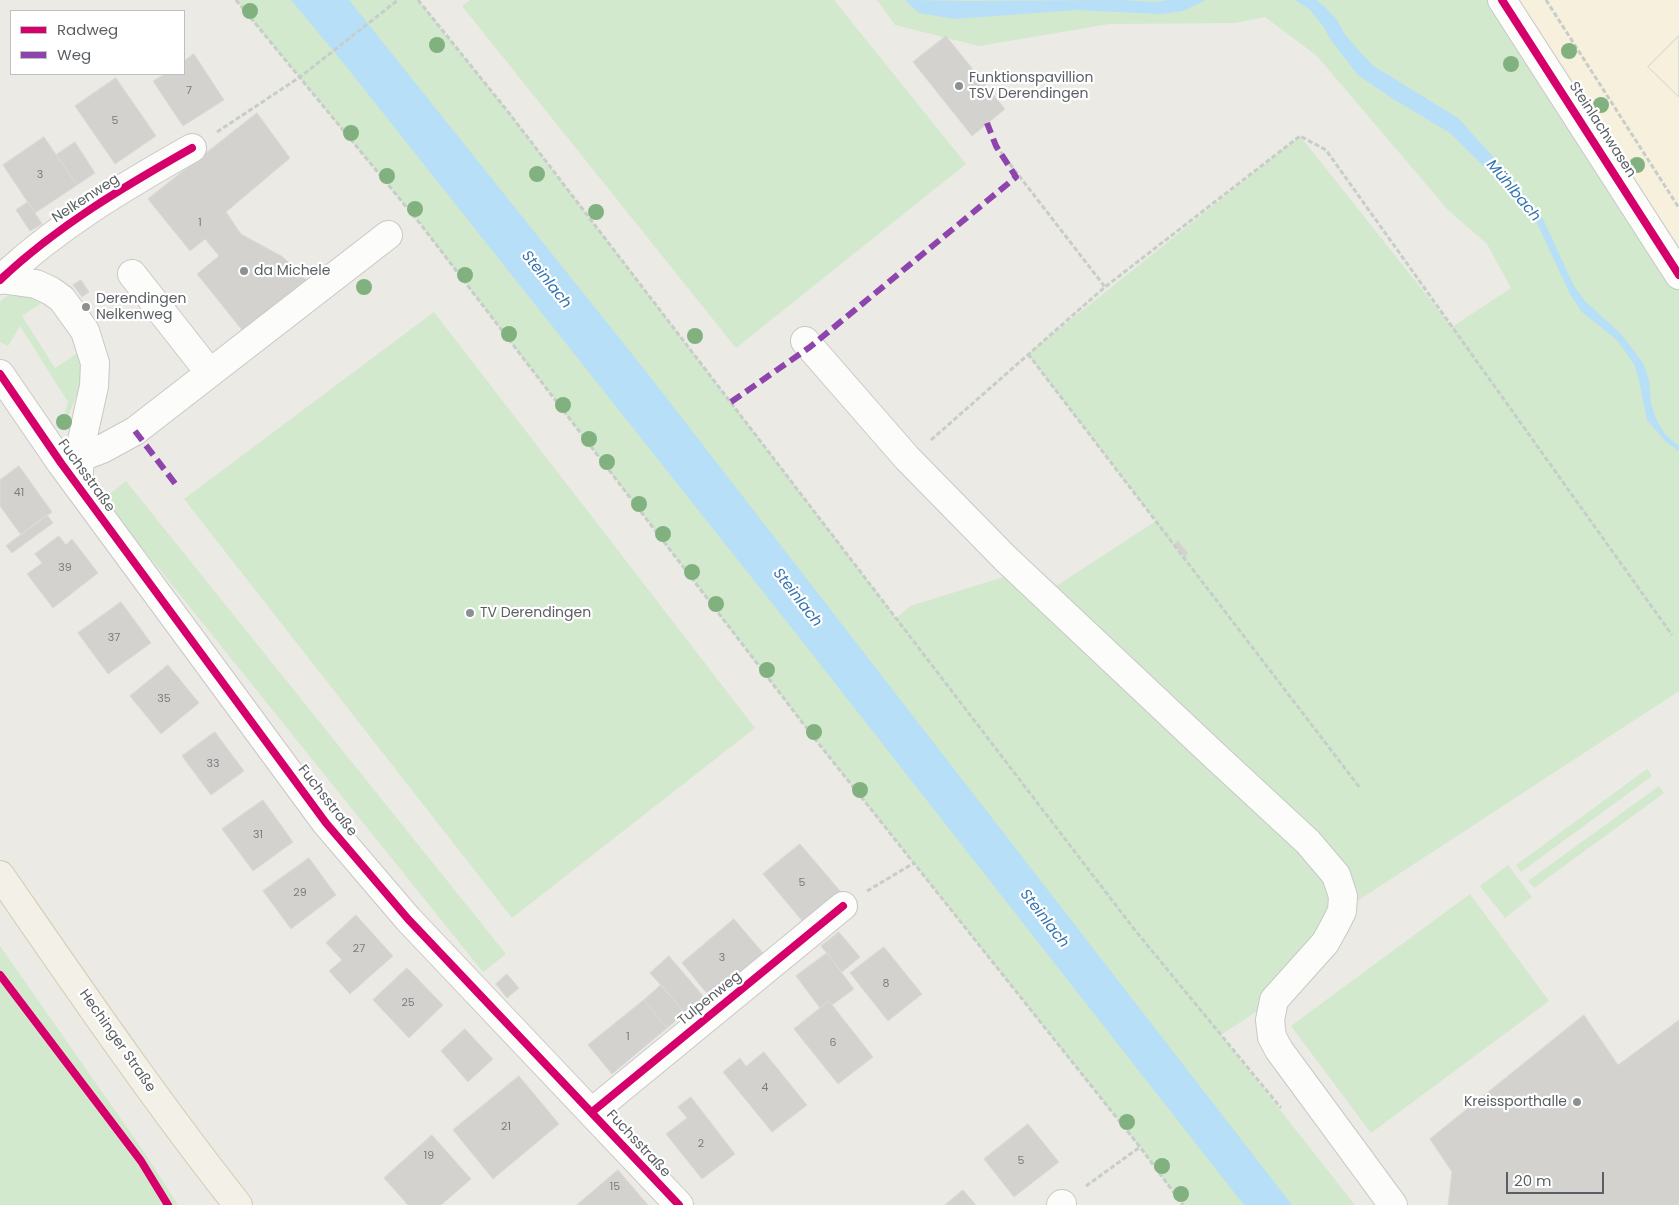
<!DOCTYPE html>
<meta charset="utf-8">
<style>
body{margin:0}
#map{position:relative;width:1679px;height:1205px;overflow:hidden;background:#ebeae5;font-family:Poppins,sans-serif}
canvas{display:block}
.legend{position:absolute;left:10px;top:10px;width:175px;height:65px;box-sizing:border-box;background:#fff;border:1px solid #bdbfc1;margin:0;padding:6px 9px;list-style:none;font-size:15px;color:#5a5f64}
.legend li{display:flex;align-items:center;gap:10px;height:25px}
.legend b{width:25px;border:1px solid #bdbfc1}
.scale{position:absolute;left:1506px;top:1172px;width:98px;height:22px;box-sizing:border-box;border:2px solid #5a5f64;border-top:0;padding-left:6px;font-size:15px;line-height:18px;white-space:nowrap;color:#5a5f64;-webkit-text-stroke:4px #fff;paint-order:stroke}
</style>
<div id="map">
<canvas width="1679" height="1205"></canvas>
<ul class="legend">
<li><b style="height:6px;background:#d6006c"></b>Radweg</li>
<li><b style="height:6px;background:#8e44ad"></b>Weg</li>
</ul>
<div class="scale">20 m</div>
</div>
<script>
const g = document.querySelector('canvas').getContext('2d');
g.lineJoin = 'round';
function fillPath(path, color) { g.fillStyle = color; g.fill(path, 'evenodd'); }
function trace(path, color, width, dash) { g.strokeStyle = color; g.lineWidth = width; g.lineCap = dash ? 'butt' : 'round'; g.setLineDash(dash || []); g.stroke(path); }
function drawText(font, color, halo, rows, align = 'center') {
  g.font = font + ' Poppins,sans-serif'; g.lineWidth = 4.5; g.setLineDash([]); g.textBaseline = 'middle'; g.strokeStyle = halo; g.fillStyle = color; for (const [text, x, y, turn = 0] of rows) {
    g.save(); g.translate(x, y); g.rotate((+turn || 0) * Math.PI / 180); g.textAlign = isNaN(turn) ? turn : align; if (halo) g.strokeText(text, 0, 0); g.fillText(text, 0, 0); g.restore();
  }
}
fillPath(new Path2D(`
 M1502,0H1679V275Z`), '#f6f0dd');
fillPath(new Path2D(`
 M236,0H418L509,113L896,618L910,606L1020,572L1044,594L1156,521L1028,354L1300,136L1452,327L1511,288L1487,244L1448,210L1317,56L1265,17L1235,23L1109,24L979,46L895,25L877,0H1502L1679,275V691L1342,911L1274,1000L1221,1035L1355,1205H1183L1140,1147L815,739L422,226Z
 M470,0H834L966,164L736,348L462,6Z
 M18,292L46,300L22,316L55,368L79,352L84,363L80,387L65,424L60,428L68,402L20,326L8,346L0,342V302L5,297Z
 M434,312L755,728L512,918L184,499Z
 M126,481L506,954L483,972L103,499Z
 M1647,769L1652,776L1521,872L1516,865Z
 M1659,786L1664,793L1534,888L1528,881Z
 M1508,865L1532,897L1505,918L1480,886Z
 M1470,894L1549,1001L1371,1133L1291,1026Z
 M0,946L144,1152L178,1205H0Z`), '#d2e9ce');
fillPath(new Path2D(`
 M291,0H349L644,369L1292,1205H1244L791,627L345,65Z
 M905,0L966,1L1121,0L1155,2L1169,0H1206L1183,11L1160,14L1076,10L955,19L919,13Z
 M1295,0H1316L1324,6L1337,20L1346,36L1372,65L1458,118L1504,169L1542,217L1574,286L1585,301L1622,335L1643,363L1649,379L1651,404L1657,421L1665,434L1676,444L1679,445V451L1666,442L1647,420L1638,376L1634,364L1617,340L1582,312L1570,294L1536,221L1513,195L1450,133L1390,97L1358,75L1330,39L1324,27L1309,9Z`), '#b7dff7');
const building = new Path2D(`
 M946,36L1005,109L972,136L913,62Z
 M1679,36V97L1648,67Z
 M1679,36V97L1648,67Z
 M194,54L224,100L183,126L153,81L165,74H184V61Z
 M116,78L156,136L115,164L75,106Z
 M257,113L290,158L226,212L241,234L283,257L306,280L242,330L197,274L219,256L205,239L190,251L148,199Z
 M44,137L77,185L35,213L3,165Z
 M75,142L95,173L77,185L56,155Z
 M28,202L42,224L30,231L16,210Z
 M81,280L89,292L82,297L73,285Z
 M19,466L52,512L21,535L0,506V480Z
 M47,515L53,523L12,553L6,546Z
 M59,536L66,545L72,539L98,573L53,608L27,574L42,563L35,554Z
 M1178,541L1188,553L1185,557L1174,545Z
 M121,602L151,643L108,674L78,633Z
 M168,665L199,703L161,734L130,696Z
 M215,732L244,771L211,795L182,756Z
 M263,800L293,842L253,871L222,829Z
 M800,844L841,892L804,923L763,874Z
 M309,858L336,895L291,929L263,891Z
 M356,915L393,956L350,994L329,971L342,960L326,943Z
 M734,919L763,953L710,997L682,963Z
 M839,932L860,957L842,972L821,946Z
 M884,947L922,994L888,1021L850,973Z
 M827,953L854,989L832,1005L829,1001L820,1008L796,976Z
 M669,956L704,997L685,1013L650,973Z
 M407,968L443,1005L409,1038L373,1000Z
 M507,974L519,988L507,998L496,984Z
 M661,985L685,1013L667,1028L644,1000Z
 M644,1000L667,1028L612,1074L588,1045Z
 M829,1001L873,1057L838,1084L794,1029Z
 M1584,1015L1618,1065L1679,1020V1205H1448L1452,1172L1430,1139Z
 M465,1029L493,1059L468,1082L441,1051Z
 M764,1052L807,1105L772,1132L723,1072L740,1058L746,1066Z
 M519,1076L559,1124L493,1179L453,1130Z
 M691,1097L735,1154L702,1179L666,1134L687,1118L678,1107Z
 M1028,1124L1059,1162L1014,1197L984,1159Z
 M432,1135L471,1179L441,1205H408L384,1178Z
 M618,1170L648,1205H577Z
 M963,1190L976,1205H945Z`);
fillPath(building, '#d3d2cf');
trace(building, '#dbd9d4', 1);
const minor = new Path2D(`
 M1502,0L1679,275
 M132,274L210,373
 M1,279L36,284L51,291L62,299L85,331L95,363L94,386L81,445L79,472
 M0,280C57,226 125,186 192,148
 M805,341L907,458L1006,559L1213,754L1308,842L1336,875L1343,896L1342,911L1334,927L1325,943L1274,1000L1270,1020L1272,1037L1279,1050L1393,1205
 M0,374L61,463L326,823L408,919L679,1205
 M81,457L102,449L135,431L388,235
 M592,1112L843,906
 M1061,1205L1062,1204`);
const major = new Path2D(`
 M0,875C77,986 154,1099 238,1205`);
trace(minor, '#c8c8c7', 30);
trace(major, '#d5cab1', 30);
trace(new Path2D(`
 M236,0L422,226L815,739L1140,1147L1183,1205
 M418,0L509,113L1134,929L1281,1108
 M1546,0L1679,208
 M217,132L300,77L398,0
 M996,146L1105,287
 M1028,354L1360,788
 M931,440L1105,287L1300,136L1326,150L1672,635
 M867,891L914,863
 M1086,1186L1140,1147`), '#c7cdc9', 3, [5, 2.5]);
trace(minor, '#fcfcfb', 28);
trace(major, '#f2f0e7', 28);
trace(new Path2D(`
 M731,402L810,347L1016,177L996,146L987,123
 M135,431L177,486`), '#8e44ad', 6, [12, 6]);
trace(new Path2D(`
 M1502,0L1679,275
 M0,280C57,226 125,186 192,148
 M0,374L61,463L326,823L408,919L679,1205
 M0,975L141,1161L168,1205
 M592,1112L843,906`), '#d6006c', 8);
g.fillStyle = '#82b180';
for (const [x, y] of [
 [250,11],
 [437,45],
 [1569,51],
 [1511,64],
 [1601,105],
 [351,133],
 [1637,165],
 [537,174],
 [387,176],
 [415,209],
 [596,212],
 [465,275],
 [364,287],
 [509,334],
 [695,336],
 [563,405],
 [64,422],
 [589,439],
 [607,462],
 [639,504],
 [663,534],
 [692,572],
 [716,604],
 [767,670],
 [814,732],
 [860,790],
 [1127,1122],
 [1162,1166],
 [1181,1194]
]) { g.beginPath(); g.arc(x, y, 8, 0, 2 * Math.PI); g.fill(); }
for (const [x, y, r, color] of [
 [959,86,5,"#8d9091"],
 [244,271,5,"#8d9091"],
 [86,307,5,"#8d9091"],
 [470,613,5,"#8d9091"],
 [1577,1102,5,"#8d9091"]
]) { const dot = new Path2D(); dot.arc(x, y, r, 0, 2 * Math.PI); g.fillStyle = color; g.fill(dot); trace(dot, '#fff', 2); }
drawText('11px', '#7a7d80', null, [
 ["7",189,91],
 ["5",115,121],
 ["3",40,175],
 ["1",200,223],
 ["41",19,493],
 ["39",65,568],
 ["37",114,638],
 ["35",164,699],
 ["33",213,764],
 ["31",258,835],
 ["5",802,883],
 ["29",300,893],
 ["27",359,949],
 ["3",722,958],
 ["8",886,984],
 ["25",408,1003],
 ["1",628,1037],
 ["6",833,1043],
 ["4",765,1088],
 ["21",506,1127],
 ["2",701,1144],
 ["19",429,1156],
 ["5",1021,1161],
 ["15",615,1187]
]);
drawText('14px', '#5a5f64', '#fff', [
 ["Funktionspavillion",969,78],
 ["TSV Derendingen",969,94],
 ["da Michele",254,271],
 ["Derendingen",96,299],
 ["Nelkenweg",96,315],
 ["TV Derendingen",480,613],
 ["Kreissporthalle",1567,1102,"right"]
], 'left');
drawText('14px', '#5a5f64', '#fff', [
 ["Steinlachwasen",1602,130,57],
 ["Nelkenweg",86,199,-33],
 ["Fuchsstraße",86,476,54],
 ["Fuchsstraße",327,801,52],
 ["Tulpenweg",710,999,-39],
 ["Hechinger Straße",117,1041,55],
 ["Fuchsstraße",638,1144,47]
]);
drawText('italic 15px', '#3475b0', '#fff', [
 ["Mühlbach",1513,191,50],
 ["Steinlach",546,280,51],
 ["Steinlach",797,598,52],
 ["Steinlach",1044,919,52]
]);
</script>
